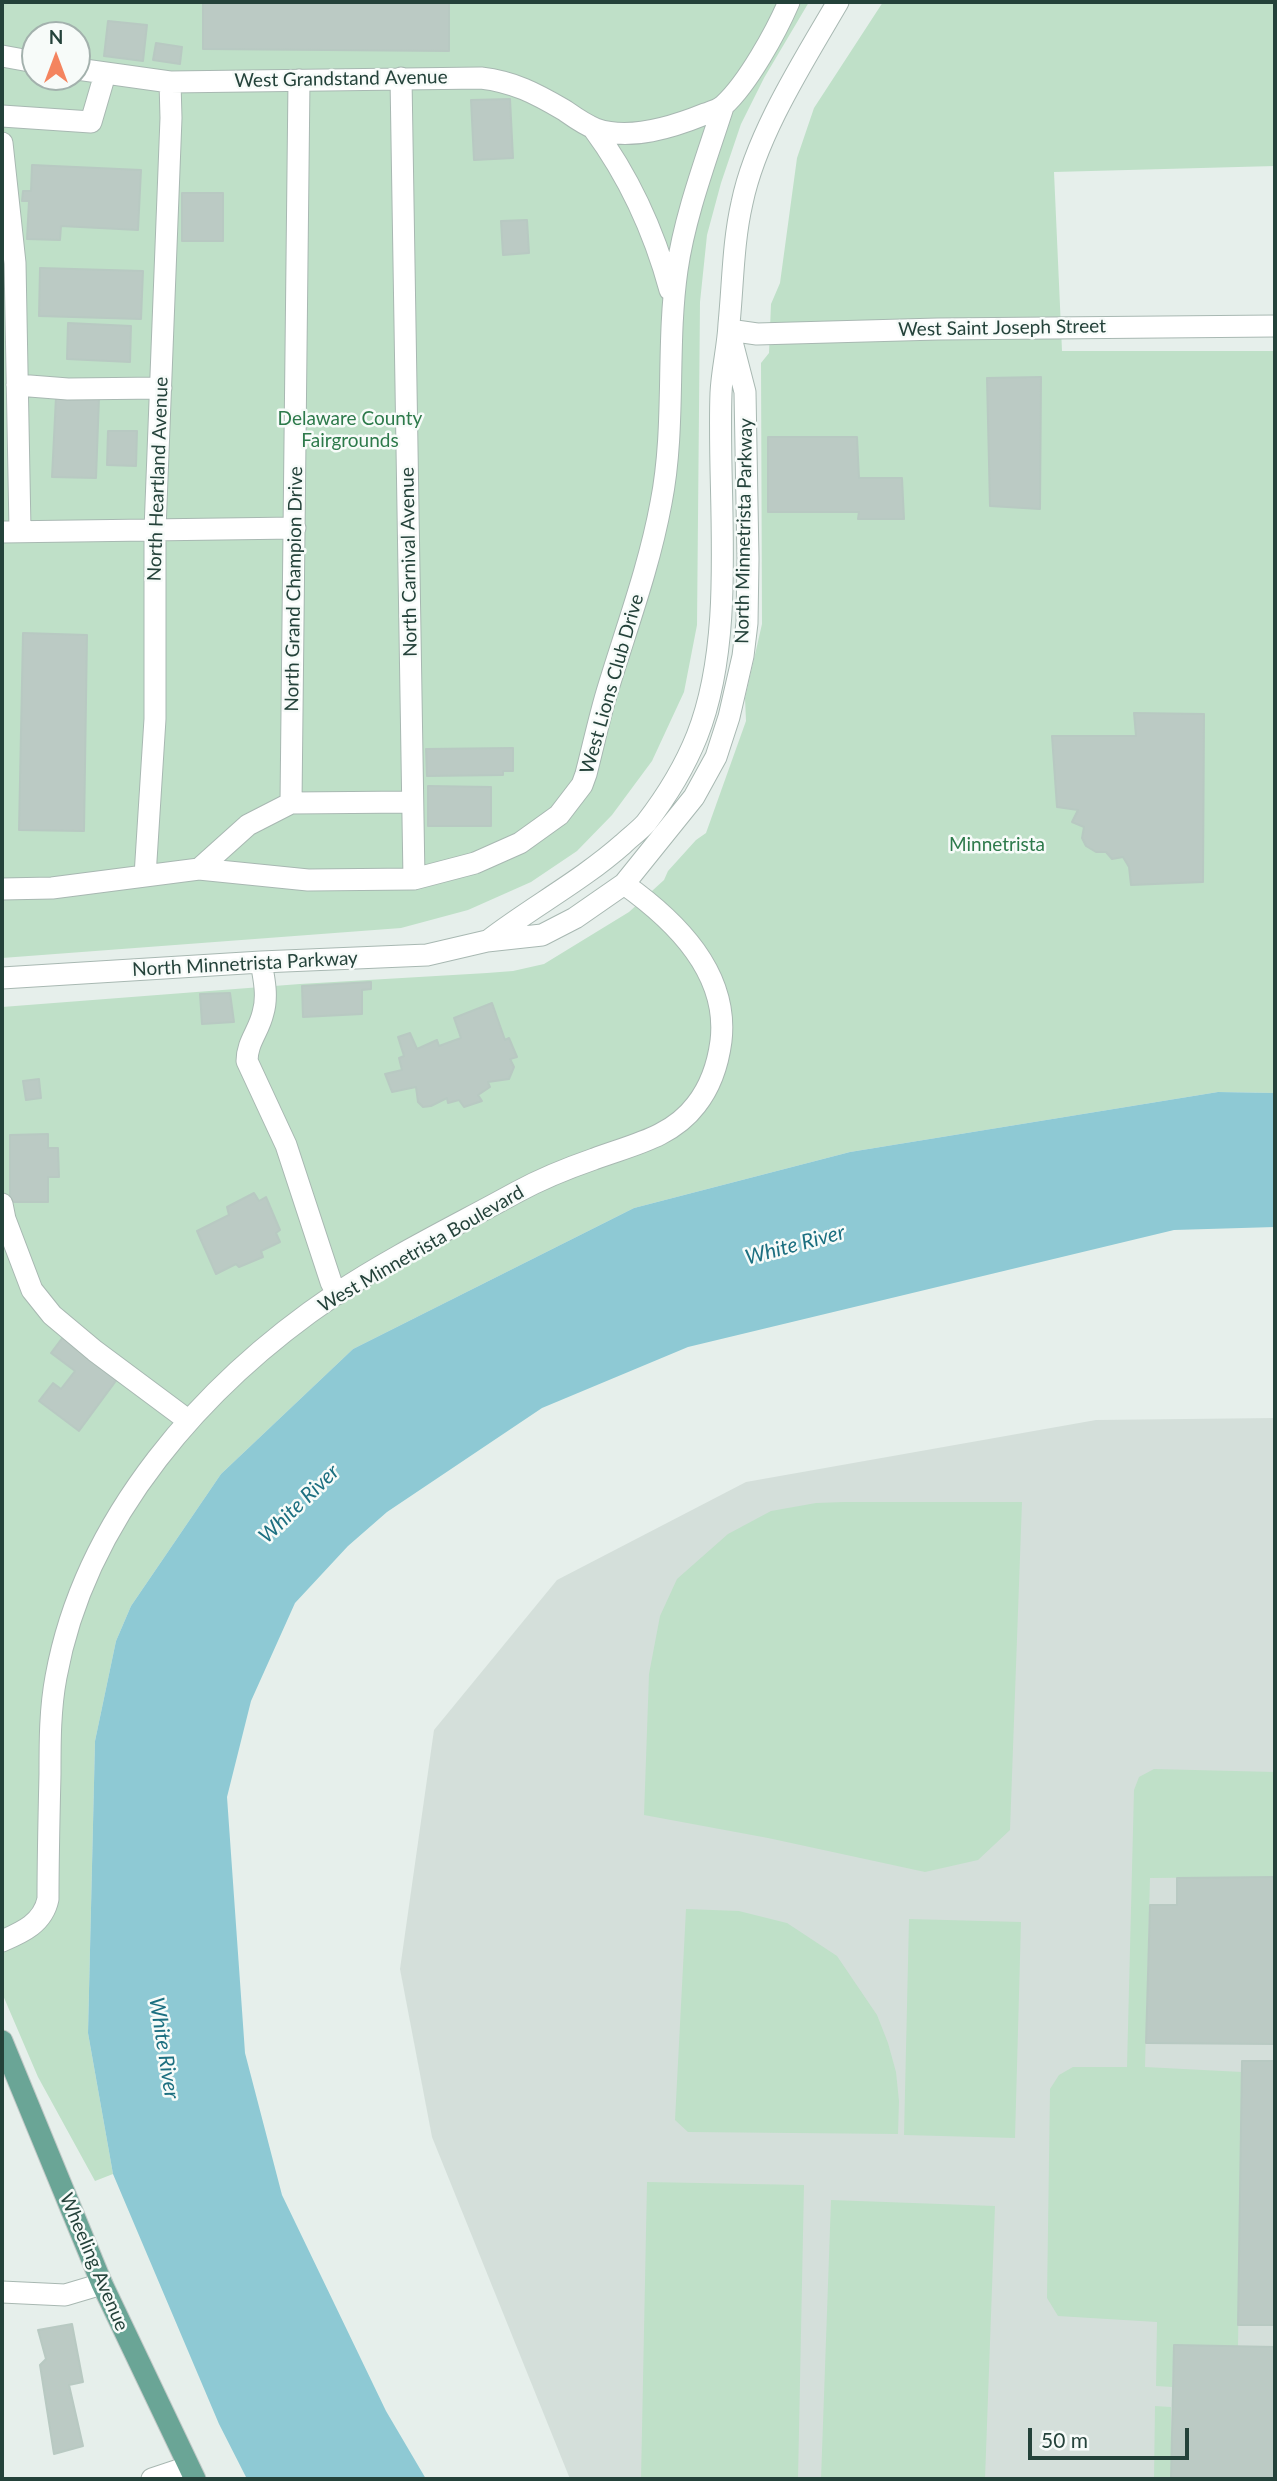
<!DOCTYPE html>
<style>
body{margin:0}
#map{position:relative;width:1277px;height:2481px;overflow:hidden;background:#e6efeb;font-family:Lato,sans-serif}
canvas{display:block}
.frame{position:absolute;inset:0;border:4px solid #24423a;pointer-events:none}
.north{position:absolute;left:21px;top:21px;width:70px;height:70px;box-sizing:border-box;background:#f7fbf9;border:2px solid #a3b1ad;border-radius:50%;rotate:0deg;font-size:19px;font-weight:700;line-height:28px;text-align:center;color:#24423a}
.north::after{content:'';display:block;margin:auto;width:24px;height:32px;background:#f4845f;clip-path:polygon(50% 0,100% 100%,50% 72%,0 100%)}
.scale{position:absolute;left:1028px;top:2428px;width:161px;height:32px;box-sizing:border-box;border:4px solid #24423a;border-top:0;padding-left:9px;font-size:21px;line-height:24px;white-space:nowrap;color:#24423a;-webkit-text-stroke:5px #f7fbf9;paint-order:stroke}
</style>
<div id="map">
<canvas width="1277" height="2481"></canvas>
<div class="frame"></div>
<div class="north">N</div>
<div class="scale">50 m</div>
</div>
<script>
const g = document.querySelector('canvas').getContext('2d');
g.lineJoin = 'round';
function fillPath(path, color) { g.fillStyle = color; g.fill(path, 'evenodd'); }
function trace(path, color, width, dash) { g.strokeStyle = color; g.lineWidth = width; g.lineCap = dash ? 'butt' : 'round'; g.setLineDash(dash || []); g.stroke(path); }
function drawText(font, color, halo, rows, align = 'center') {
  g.font = font + ' Lato,sans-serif'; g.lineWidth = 5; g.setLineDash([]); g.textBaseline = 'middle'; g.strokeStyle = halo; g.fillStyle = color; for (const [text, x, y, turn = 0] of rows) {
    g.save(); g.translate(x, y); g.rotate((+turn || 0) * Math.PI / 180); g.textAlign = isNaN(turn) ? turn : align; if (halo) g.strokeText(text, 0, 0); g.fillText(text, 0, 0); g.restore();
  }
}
fillPath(new Path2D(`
 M1275,1418V2479H570L432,2137L400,1969L434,1730L557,1580L746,1482L1096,1420Z`), '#d4dfda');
fillPath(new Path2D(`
 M2,2H809L764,78L741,124L721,183L707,235L700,302L697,625L684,692L652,761L612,815L577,851L531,882L468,910L401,928L2,958ZM35,35H77V77H35Z
 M883,2H1275V166L1054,172L1062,351H1275V1093L1218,1092L850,1152L634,1208L353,1349L221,1474L131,1606L116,1641L95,1741L88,2033L113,2174L95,2181L38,2077L2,1993V1007L300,984L487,973L513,971L544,964L629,912L664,880L668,871L696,840L706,833L746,721L745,698L762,624L761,363L769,353L771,304L780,283L797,158L814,108Z
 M844,1502H1022L1010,1830L978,1860L925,1872L768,1838L644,1815L649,1674L660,1616L677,1579L728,1534L771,1511L816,1503Z
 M1154,1769L1275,1772V1877L1150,1878L1145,2067L1242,2072L1238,2346L1174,2345L1172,2387L1156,2386L1157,2322L1058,2316L1047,2298L1050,2089L1059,2075L1073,2067H1127L1134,1790L1139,1777Z
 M686,1909L739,1911L787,1923L837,1956L877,2015L888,2043L896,2072L899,2101L898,2134L688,2132L675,2120Z
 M909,1919L1021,1922L1015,2138L904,2135Z
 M647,2182L804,2185L798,2479H641Z
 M831,2200L995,2206L985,2479H821Z
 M1155,2406L1171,2407V2479H1154Z`), '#bfe0c8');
fillPath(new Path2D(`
 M1218,1092L1275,1093V1227L1174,1230L688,1347L542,1408L387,1512L348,1546L295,1603L251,1701L227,1797L245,2053L282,2195L386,2411L426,2479H247L219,2424L113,2174L88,2033L95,1741L116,1641L131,1606L221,1474L353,1349L634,1208L850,1152Z`), '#8ec9d4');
const building = new Path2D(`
 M203,2L449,3V51L203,49Z
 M108,21L147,25L143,61L104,56Z
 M156,43L182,47L180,64L153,60Z
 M510,99L513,158L474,160L471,100Z
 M32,165L141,170L138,230L61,226L60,240L27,239L29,201H22L23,191H31Z
 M182,193H223V241H182Z
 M527,220L529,253L503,255L501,221Z
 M40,268L143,271L141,319L39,316Z
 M68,323L131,326L130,362L67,359Z
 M1041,377L1040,509L990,506L987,378Z
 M56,397L99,398L96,478L52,477Z
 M108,431H137L136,466L107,465Z
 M768,437H857L859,478H902L904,519H858L859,512H768Z
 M23,633L87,635L84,831L19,830Z
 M1134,713L1204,714L1203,882L1131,885L1129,867L1123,857L1112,859L1106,852H1096L1086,846L1082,838L1084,827L1072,822L1078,810L1057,807L1052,736H1136Z
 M513,748V771H503V775L427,776L426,749Z
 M428,786L491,787V826H428Z
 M371,982V989L362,990V1014L303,1017L302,986Z
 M230,993L234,1022L202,1024L200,994Z
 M492,1003L505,1040L509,1038L517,1057L510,1059L514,1067L509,1079L488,1082L490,1087L478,1095L482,1101L464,1107L459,1100L448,1103L447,1098L431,1106L423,1107L418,1102L416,1087L392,1092L385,1074L402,1070L399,1058L404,1056L398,1037L410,1033L417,1049L437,1040L439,1046L461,1038L454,1018Z
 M39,1079L41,1098L26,1100L23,1081Z
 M48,1134V1148H58L59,1177H48V1202H10V1135Z
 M254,1193L259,1201L266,1197L280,1230L276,1233L280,1242L261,1251L263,1257L239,1267L236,1264L216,1274L197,1231L229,1215L227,1207Z
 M63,1337L118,1378L79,1431L39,1401L53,1383L61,1389L75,1371L51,1353Z
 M1275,1877V2044L1146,2043L1150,1905H1177V1878Z
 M1242,2061H1275V2325H1238Z
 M72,2324L83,2382L69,2385L83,2446L54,2454L40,2365L46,2359L38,2330Z
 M1174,2345L1275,2347V2479H1171Z`);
fillPath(building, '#bbcac4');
trace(building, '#b8c9c2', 2);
const minor = new Path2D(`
 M2,56L35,62
 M77,69L170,82L481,78C514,82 535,93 564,110C574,117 585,125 596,129C630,141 673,127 705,114C711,112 719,110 724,105C748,83 776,32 789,2
 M401,78L414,879
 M2,116L91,122L105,74
 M593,128C630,178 654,231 670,290
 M2,143L15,263L20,530
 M729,330L757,334L938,329L1275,326
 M17,385L68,389L161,388
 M2,532L295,528
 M291,803L299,80
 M199,869L248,825L291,803L412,802
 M145,876L155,719V530L171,118L170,82
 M2,889L52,888L199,869L308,880L414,879L475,863L520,843L559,815L582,785L586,774C593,747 599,719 607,692C626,629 649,568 661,503C676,427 666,347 677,270C685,215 706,160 723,107
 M489,940C532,907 581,881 623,844C630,837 639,831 646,823C666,797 685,766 697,736C737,635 717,499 721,393C722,370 728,347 729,324C733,283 733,242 742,203C756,135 803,62 838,2
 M261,962C264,978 268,997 263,1013C259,1031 247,1042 247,1061L286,1145L331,1282L337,1294
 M2,978L261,962L427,955L487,941L542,935L575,918L624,884L694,797L716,757L729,717L743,656L747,623L748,559L745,392L729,330
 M2,1204L5,1219L32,1290L52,1315L95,1351L189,1421
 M2,1941C23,1932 43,1923 48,1899C48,1857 49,1816 50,1774C50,1741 50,1709 56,1677C85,1517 204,1383 336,1294C393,1256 457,1225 517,1192C541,1179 568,1168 594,1159C631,1145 671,1138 696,1105C711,1086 718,1064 721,1041C729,973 676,921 624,884
 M2,2292L65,2295L102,2284
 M152,2479L188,2467`);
const major = new Path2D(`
 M2,2041L102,2284L195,2479`);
trace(minor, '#a8b8b2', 23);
trace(major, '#c2cac8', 23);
trace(minor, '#fff', 21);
trace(major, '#6aa596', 21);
drawText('19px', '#24423a', '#f7fbf9', [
 ["West Grandstand Avenue",341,79,-1],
 ["West Saint Joseph Street",1002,328,-1],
 ["North Heartland Avenue",158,479,-88],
 ["North Minnetrista Parkway",744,531,-89],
 ["North Carnival Avenue",409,562,-91],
 ["North Grand Champion Drive",294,589,-89],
 ["West Lions Club Drive",612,684,-74],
 ["North Minnetrista Parkway",245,964,-3],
 ["West Minnetrista Boulevard",421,1249,-30],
 ["Wheeling Avenue",94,2262,67]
]);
drawText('19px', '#2d7a4b', '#f7fbf9', [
 ["Delaware County",350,419],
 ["Fairgrounds",350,441],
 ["Minnetrista",997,845]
]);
drawText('italic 21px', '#1c6f80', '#f7fbf9', [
 ["White River",795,1245,-15],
 ["White River",299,1504,-44],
 ["White River",164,2048,81]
]);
</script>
